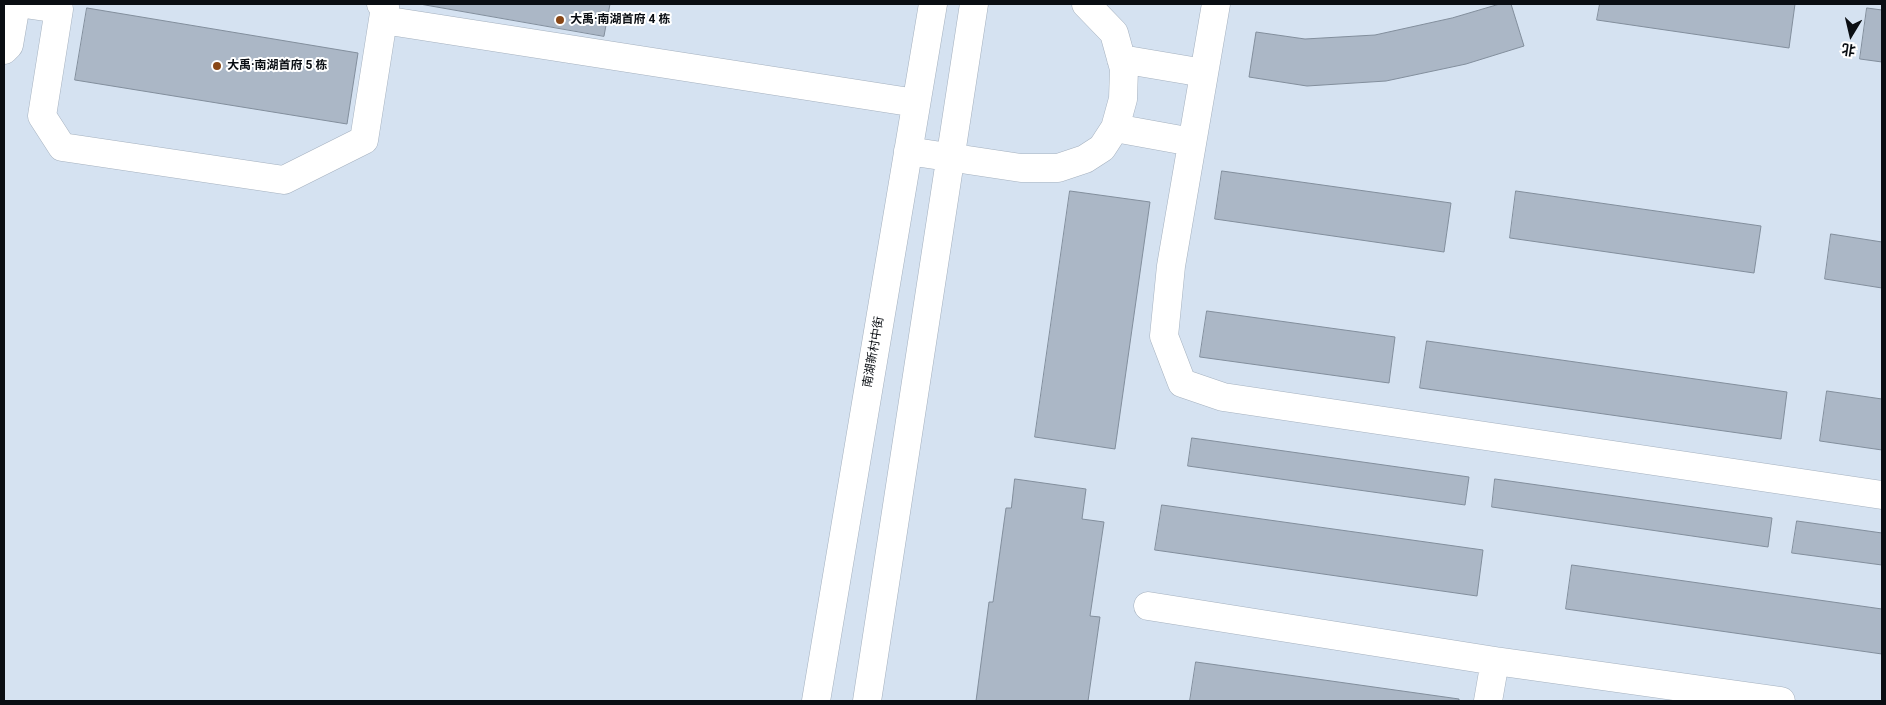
<!DOCTYPE html>
<meta charset="utf-8">
<style>
body{margin:0}
#map{position:relative;width:1886px;height:705px;overflow:hidden;background:#d5e2f1;font-family:Roboto,"Noto Sans SC",sans-serif}
canvas{display:block}
.frame{position:absolute;inset:0;border:5px solid #0a0e13;pointer-events:none}
.north{position:absolute;left:1826px;top:10px;width:50px;height:50px;-webkit-text-stroke:4px #fff;paint-order:stroke;rotate:189deg;font-size:14px;font-weight:700;line-height:20px;text-align:center;color:#0a0e13}
.north::after{content:'';display:block;margin:auto;width:18px;height:22px;background:#0a0e13;clip-path:polygon(50% 0,100% 100%,50% 72%,0 100%)}
</style>
<div id="map">
<canvas width="1886" height="705"></canvas>
<div class="frame"></div>
<div class="north">北</div>
</div>
<script>
const g = document.querySelector('canvas').getContext('2d');
g.lineJoin = 'round';
function fillPath(path, color) { g.fillStyle = color; g.fill(path, 'evenodd'); }
function trace(path, color, width, dash) { g.strokeStyle = color; g.lineWidth = width; g.lineCap = dash ? 'butt' : 'round'; g.setLineDash(dash || []); g.stroke(path); }
function drawText(font, color, halo, rows, align = 'center') {
  g.font = font + ' Roboto,"Noto Sans SC",sans-serif'; g.lineWidth = 4; g.setLineDash([]); g.textBaseline = 'middle'; g.strokeStyle = halo; g.fillStyle = color; for (const [text, x, y, turn = 0] of rows) {
    g.save(); g.translate(x, y); g.rotate((+turn || 0) * Math.PI / 180); g.textAlign = isNaN(turn) ? turn : align; if (halo) g.strokeText(text, 0, 0); g.fillText(text, 0, 0); g.restore();
  }
}
const building = new Path2D(`
 M420,4H610L604,36Z
 M1500,4H1511L1524,46L1466,64L1386,81L1307,86L1249,77L1256,32L1305,39L1375,35L1452,18Z
 M1600,4H1795L1789,48L1597,20Z
 M87,8L358,53L347,124L75,80Z
 M1867,8L1882,10V62L1860,59Z
 M1222,171L1451,203L1444,252L1215,219Z
 M1070,191L1150,202L1115,449L1035,437Z
 M1516,191L1761,226L1754,273L1510,238Z
 M1831,234L1882,242V288L1825,279Z
 M1207,311L1395,337L1389,383L1200,357Z
 M1427,341L1787,392L1781,439L1420,388Z
 M1827,391L1882,399V450L1820,441Z
 M1192,438L1469,477L1465,505L1188,466Z
 M1015,479L1086,489L1082,519L1104,522L1090,616L1100,617L1088,701H976L989,602H993L1006,508H1011Z
 M1495,479L1772,518L1768,547L1492,507Z
 M1162,505L1483,550L1477,596L1155,550Z
 M1797,521L1882,533V565L1792,553Z
 M1572,565L1882,609V654L1566,609Z
 M1196,662L1459,699V701H1190Z`);
fillPath(building, '#abb7c6');
trace(building, '#828e9c', 1);
const minor = new Path2D(`
 M25,4L59,9L42,116L62,147L284,180L364,140L385,7L381,4
 M1216,4L1171,266L1164,336L1182,383L1223,397L1882,495
 M383,20L916,103
 M4,50L9,45L16,4
 M1121,59L1204,73
 M1115,128L1192,142
 M908,151L1021,168H1058L1085,159L1102,148L1115,128L1123,99L1124,69L1114,33L1086,4
 M1148,606L1495,661L1781,701
 M816,701L933,4
 M867,701L974,4
 M1488,701L1495,661`);
trace(minor, '#a5b1bf', 29);
trace(minor, '#fff', 28);
for (const [x, y, r, color] of [
 [560,20,5,"#894716"],
 [217,66,5,"#894716"]
]) { const dot = new Path2D(); dot.arc(x, y, r, 0, 2 * Math.PI); g.fillStyle = color; g.fill(dot); trace(dot, '#fff', 2); }
drawText('bold 12px', '#0a0e13', '#fff', [
 ["大禹·南湖首府 4 栋",570,20],
 ["大禹·南湖首府 5 栋",227,66]
], 'left');
drawText('12px', '#0a0e13', '#fff', [
 ["南湖新村中街",874,352,-80]
]);
</script>
